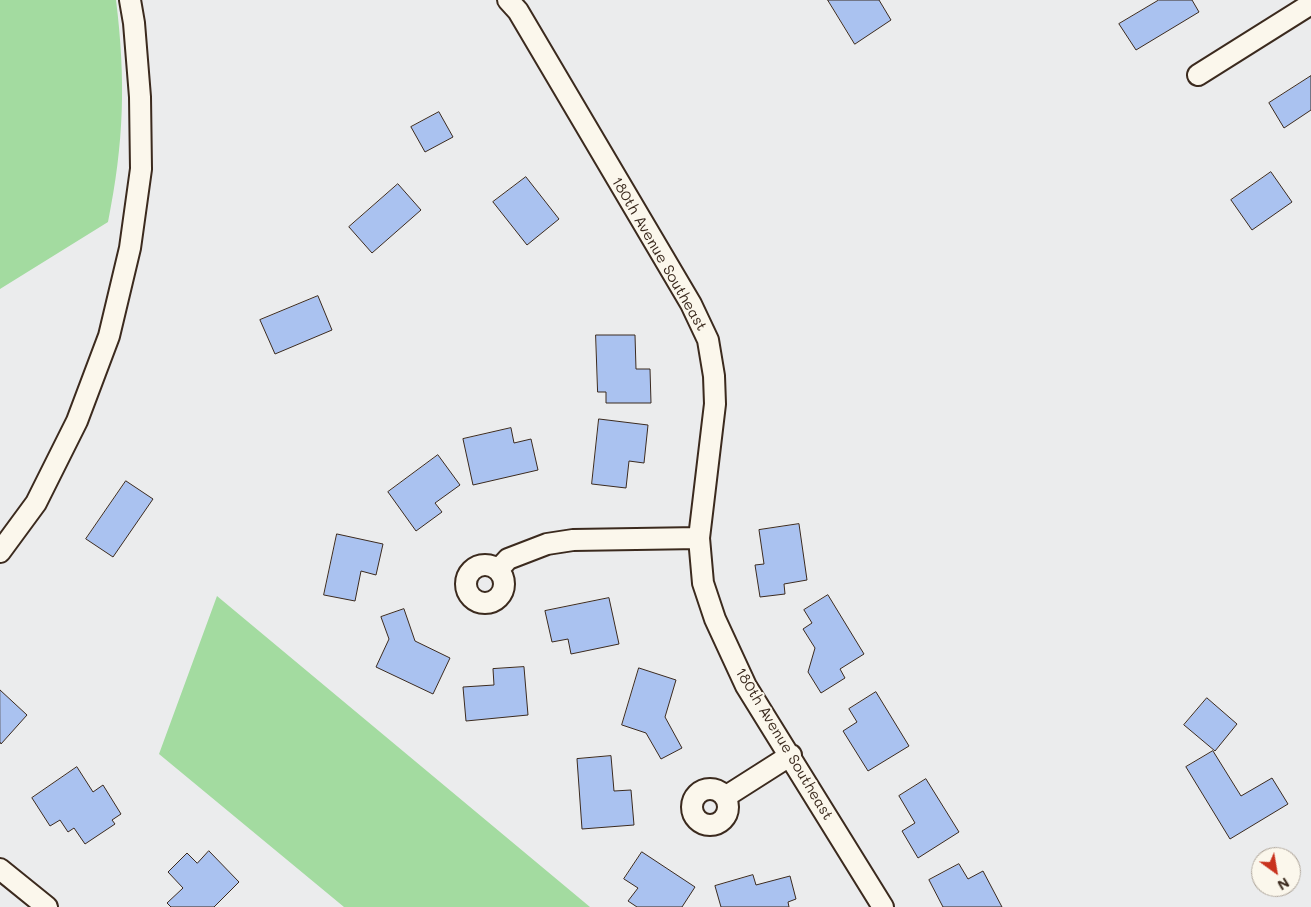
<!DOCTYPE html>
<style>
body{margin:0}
#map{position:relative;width:1311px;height:907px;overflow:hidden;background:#ebeced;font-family:Mali,sans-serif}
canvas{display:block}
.north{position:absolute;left:1251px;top:847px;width:50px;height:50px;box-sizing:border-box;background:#fbf7ec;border:1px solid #aea59a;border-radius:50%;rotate:148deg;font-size:14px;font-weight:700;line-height:20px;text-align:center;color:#3b2a1e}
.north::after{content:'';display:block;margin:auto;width:18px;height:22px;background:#c8321e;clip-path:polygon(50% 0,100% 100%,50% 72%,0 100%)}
</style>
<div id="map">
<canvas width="1311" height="907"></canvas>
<div class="north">N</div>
</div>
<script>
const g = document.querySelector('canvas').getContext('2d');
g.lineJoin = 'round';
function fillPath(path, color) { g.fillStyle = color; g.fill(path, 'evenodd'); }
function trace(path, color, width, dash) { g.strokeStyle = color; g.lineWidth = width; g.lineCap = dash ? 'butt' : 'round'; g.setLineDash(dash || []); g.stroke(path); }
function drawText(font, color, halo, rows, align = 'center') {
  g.font = font + ' Mali,sans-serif'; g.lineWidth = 4; g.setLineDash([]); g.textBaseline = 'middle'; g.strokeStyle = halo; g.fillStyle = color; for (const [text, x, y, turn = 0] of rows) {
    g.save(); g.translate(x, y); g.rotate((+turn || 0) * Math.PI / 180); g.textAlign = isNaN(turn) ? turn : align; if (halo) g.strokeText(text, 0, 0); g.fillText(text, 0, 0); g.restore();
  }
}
fillPath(new Path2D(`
 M0,0H116C126,80 124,143 108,222L0,289Z
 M217,596L590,907H344L159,754Z`), '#a3dba0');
const building = new Path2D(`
 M828,0H879L891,20L855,44Z
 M1159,0H1192L1199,12L1136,50L1119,24Z
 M1311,76V110L1284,128L1269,103Z
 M439,112L453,137L425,152L411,127Z
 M1271,172L1292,202L1252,230L1231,200Z
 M526,177L559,219L527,245L493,202Z
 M398,184L421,210L372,253L349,227Z
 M318,296L332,330L275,354L260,320Z
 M596,335H635L636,369H650L651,403H606V392H598Z
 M599,419L648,425L644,463L629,461L626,488L592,484Z
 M511,428L514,443L531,439L538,470L473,485L463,439Z
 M438,455L460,485L435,503L442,512L416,531L388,492Z
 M126,481L153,499L113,557L86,539Z
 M799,524L807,580L784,584L785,594L760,597L755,565L764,564L759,530Z
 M337,534L383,544L376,575L361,571L355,601L324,595Z
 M828,595L864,654L840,669L845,678L821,693L808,672L815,648L803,629L812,623L804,610Z
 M609,598L619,644L571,654L568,639L552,642L545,611Z
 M404,609L415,641L450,658L433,694L376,667L389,639L381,617Z
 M524,667L528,715L466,721L463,687L494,685L493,669Z
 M639,668L676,680L665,717L682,748L661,759L646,733L622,725Z
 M0,690L27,715L1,744L0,742Z
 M876,692L909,746L868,771L843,731L857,722L849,709Z
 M1207,698L1237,724L1215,751L1184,725Z
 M1213,751L1241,796L1272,778L1288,804L1230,839L1186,767Z
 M611,756L614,791L631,790L634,825L582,829L577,759Z
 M77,767L93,792L103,785L121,814L112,820L115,824L85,844L74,828L68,832L60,820L50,826L32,798Z
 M926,779L959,832L918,858L902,831L915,823L899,796Z
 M209,851L239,882L214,907H171L167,903L183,888L168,872L187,853L197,863Z
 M642,852L695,887L682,907H637L628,901L638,888L624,879Z
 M959,864L968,879L983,871L1002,907H943L929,880Z
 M753,875L756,885L790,876L796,899L788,902L789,907H721L715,886Z`);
fillPath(building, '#aac2f0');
trace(building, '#3b2a1e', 1);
const street = new Path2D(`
 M508,0L518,11L691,304L708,340L714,376L715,404L699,538L703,583L715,619L746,686L883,907
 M1198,75L1311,4
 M0,552L36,503L77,421L109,336L130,248L141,169L140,97L134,23L130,0
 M466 584a19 19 0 1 1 38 0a19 19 0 1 1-38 0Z
 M498,570L508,559L547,544L573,540L699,538
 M692 807a18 18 0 1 1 36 0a18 18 0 1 1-36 0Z
 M725,797L791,755
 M0,869L47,907`);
trace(street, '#3b2a1e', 24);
trace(street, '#fbf7ec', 20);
drawText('15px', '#3b2a1e', '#fbf7ec', [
 ["180th Avenue Southeast",659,254,60],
 ["180th Avenue Southeast",784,744,59]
]);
</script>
